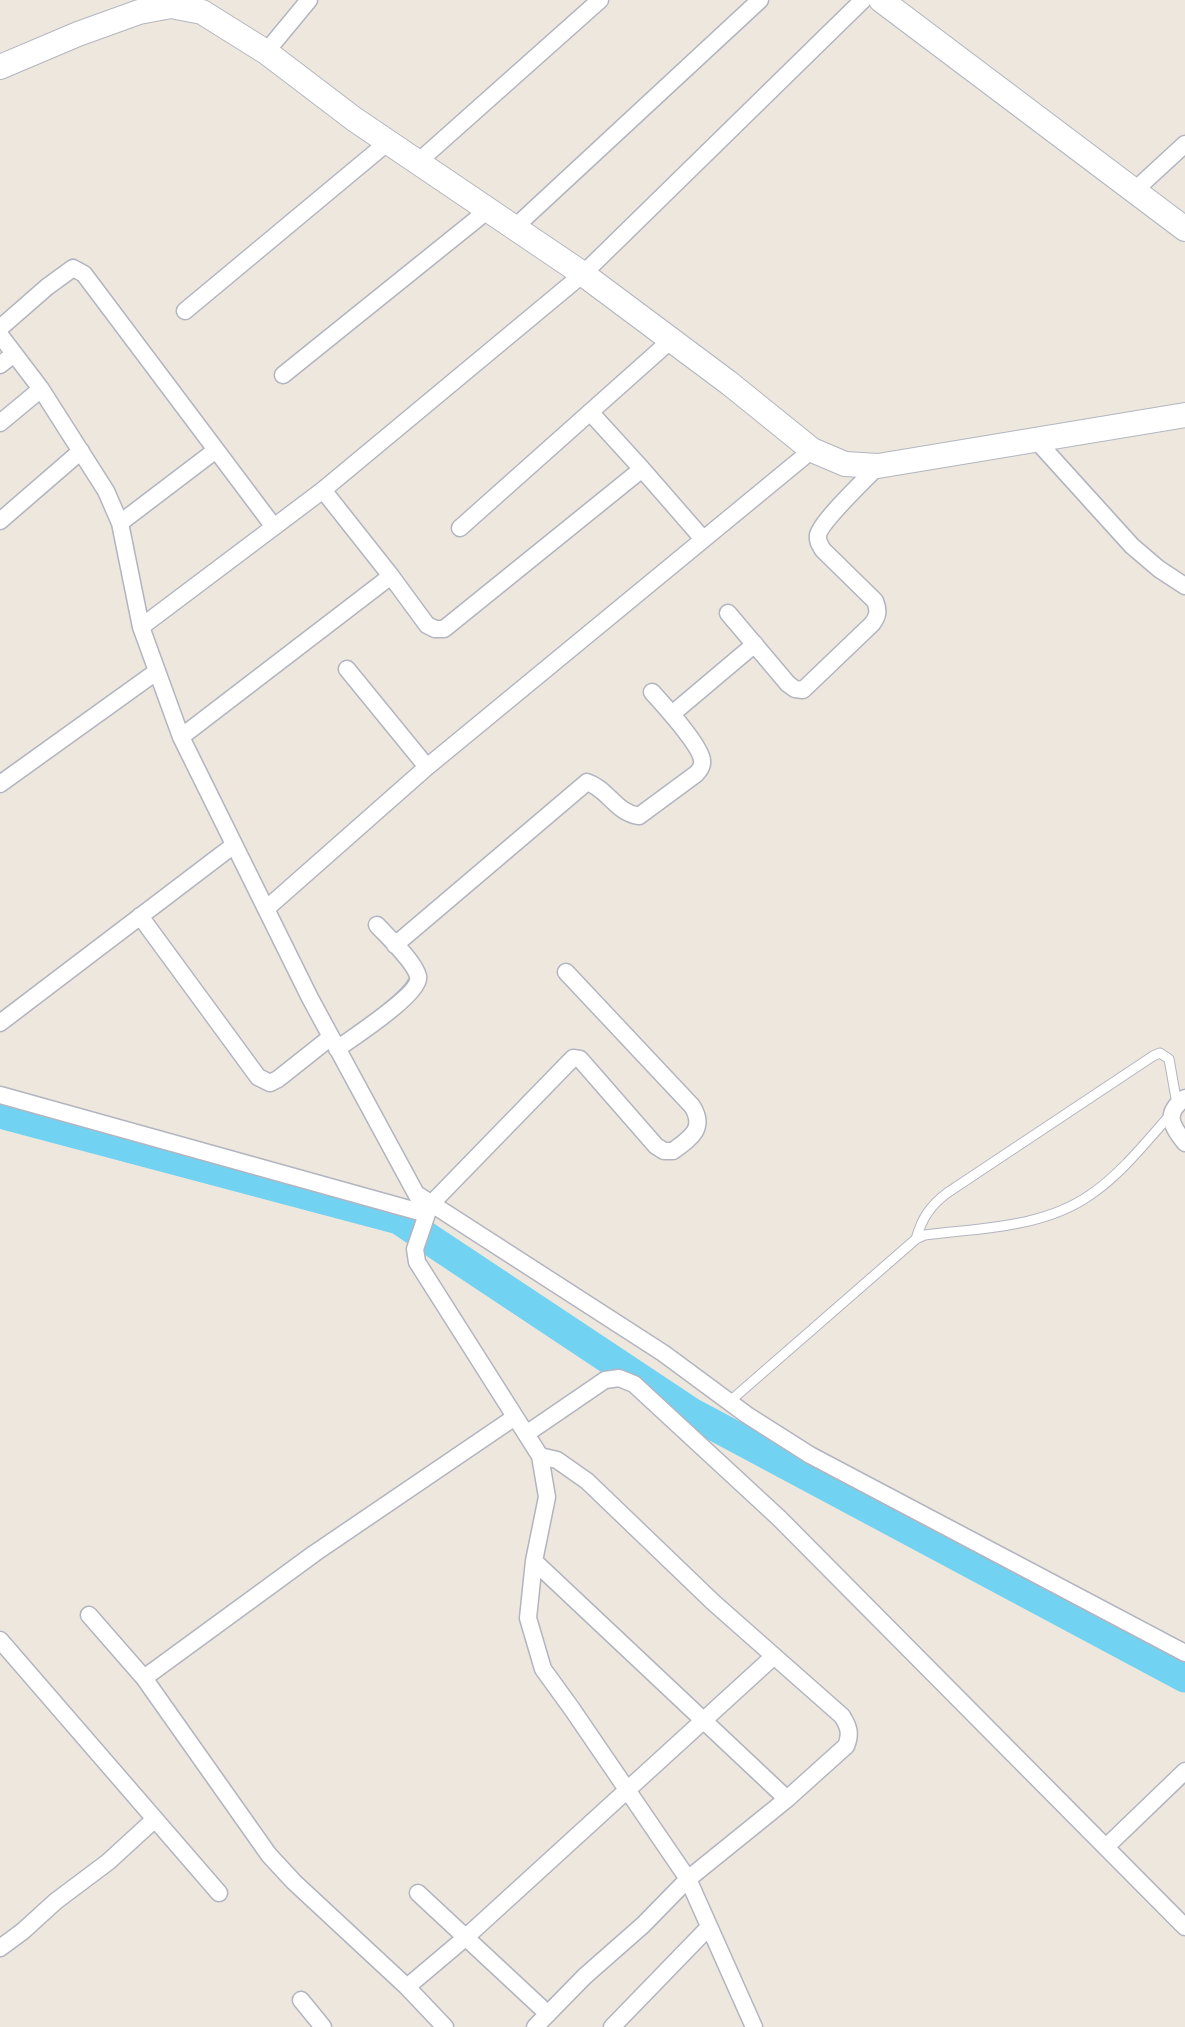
<!DOCTYPE html>
<style>
body{margin:0}
canvas{display:block;background:#eee7de}
</style>
<canvas width="1185" height="2027"></canvas>
<script>
const g = document.querySelector('canvas').getContext('2d');
g.lineJoin = 'round';
function trace(path, color, width, dash) { g.strokeStyle = color; g.lineWidth = width; g.lineCap = dash ? 'butt' : 'round'; g.setLineDash(dash || []); g.stroke(path); }
trace(new Path2D(`
 M0,1113L399,1219L691,1413L1185,1677`), '#71d3f1', 31);
const lane = new Path2D(`
 M916,1239C922,1218 930,1206 947,1193L1153,1056L1160,1053L1169,1059L1177,1104
 M729,1402L916,1239L925,1235C979,1228 1043,1228 1090,1195C1121,1174 1146,1142 1171,1114`);
const street = new Path2D(`
 M266,52L309,0
 M418,162L600,0
 M1134,191L1185,144
 M514,228L760,0
 M185,311L388,142
 M0,328L47,287L73,268L84,274L274,527
 M0,335L41,389L106,491L120,523L141,627L181,737L310,998L427,1214L415,1249L417,1262L540,1456L547,1497L534,1561L528,1618L543,1669L572,1709L688,1879L754,2027
 M0,365L14,354
 M283,375L488,210
 M590,412L642,469L703,539
 M0,423L41,389
 M1036,440L1132,546L1159,569L1185,586
 M323,490L391,576L427,625L435,629H444L642,469
 M0,521L81,451
 M120,523L216,450
 M460,528L670,341
 M728,613L788,684L795,689L803,690L872,624C878,616 879,611 875,601L823,550C820,545 817,541 818,535C821,521 866,479 878,466
 M141,627L323,490L583,274L863,0
 M347,669L427,767
 M672,714L755,644
 M181,737L391,576
 M0,784L156,672
 M266,909L427,767L812,450
 M140,916L258,1077L270,1083L278,1079L331,1037
 M395,945L587,782C608,789 616,813 639,816L696,774C700,770 703,766 702,760C700,745 663,704 652,692
 M0,1023L234,845
 M337,1049C352,1038 422,993 418,976C414,961 388,937 377,925
 M0,1095L427,1214
 M1185,1098C1163,1114 1172,1126 1185,1143
 M418,1195L663,1353L747,1415L810,1455L1185,1653
 M431,1204L573,1058L580,1059L656,1146L664,1151H673C691,1138 706,1128 692,1106L566,972
 M526,1434L605,1380L619,1378L634,1384L779,1518L1185,1927
 M534,1561L787,1799
 M89,1615L144,1678L269,1855L294,1882L407,1987L445,2027
 M0,1640L219,1893
 M144,1678L315,1553L515,1417
 M1106,1847L1185,1771
 M418,1893L548,2014
 M0,1948L23,1931L56,1901L108,1862L155,1819
 M407,1987L465,1938L773,1657
 M301,2000L323,2027
 M535,2027L585,1976L643,1925L688,1879L787,1799L846,1746C851,1734 849,1727 842,1716L714,1603L587,1481L557,1460L540,1456
 M612,2027L709,1927`);
const secondary = new Path2D(`
 M881,0L1185,229
 M0,67L78,34L139,12L171,6L202,12L266,52L354,119L583,274L729,383L812,450L845,464L878,466L1185,415`);
trace(lane, '#b2b5c0', 11);
trace(street, '#b2b5c0', 19);
trace(secondary, '#b2b5c0', 26);
trace(lane, '#fff', 9);
trace(street, '#fff', 16);
trace(secondary, '#fff', 24);
</script>
